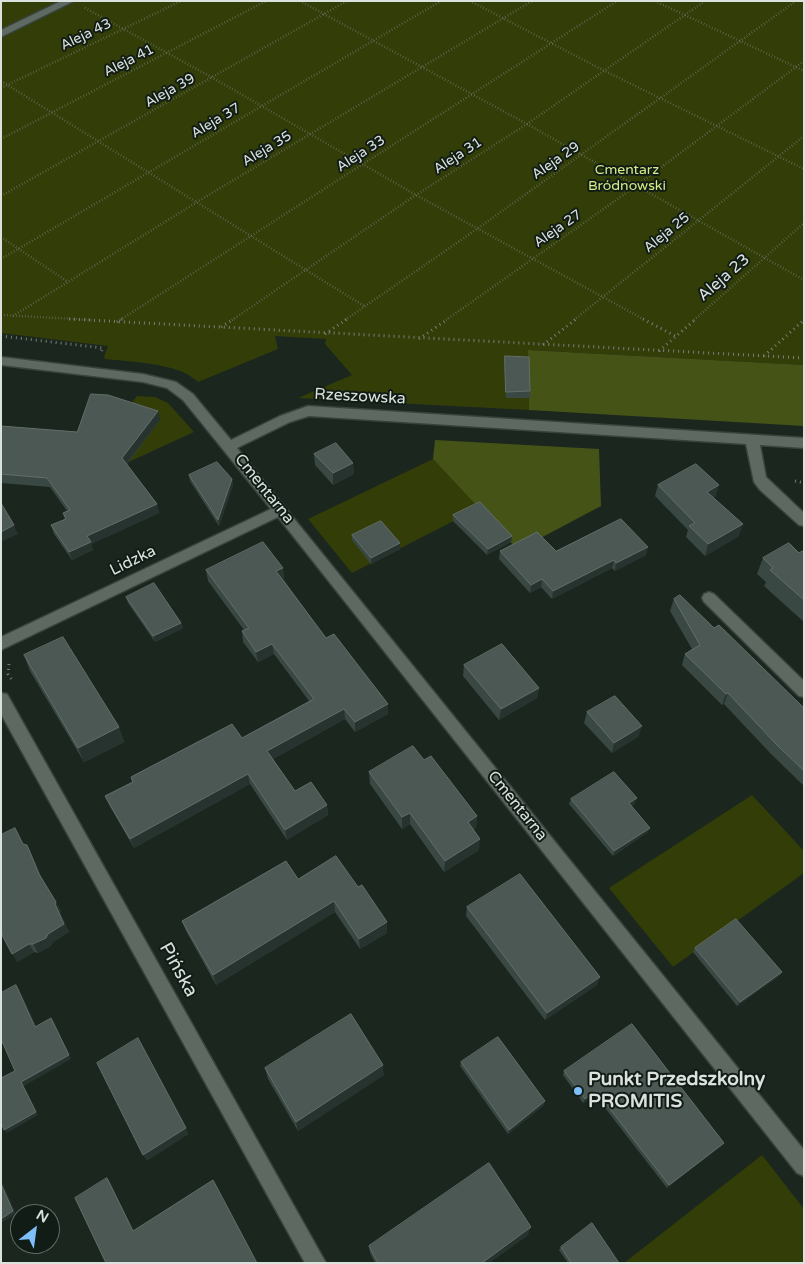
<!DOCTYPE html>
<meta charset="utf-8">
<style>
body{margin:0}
#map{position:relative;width:805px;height:1264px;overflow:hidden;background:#1b261f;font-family:"Varela Round",sans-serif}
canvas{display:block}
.frame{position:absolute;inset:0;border:2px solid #dbe2de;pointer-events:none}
.north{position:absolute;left:10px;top:1204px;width:50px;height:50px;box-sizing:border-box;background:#121c16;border:1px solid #626b66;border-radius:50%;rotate:30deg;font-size:14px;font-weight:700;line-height:20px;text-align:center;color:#dbe2de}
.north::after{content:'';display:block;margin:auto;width:18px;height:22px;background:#7ebef9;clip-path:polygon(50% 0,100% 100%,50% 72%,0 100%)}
</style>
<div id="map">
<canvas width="805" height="1264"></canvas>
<div class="frame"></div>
<div class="north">N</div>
</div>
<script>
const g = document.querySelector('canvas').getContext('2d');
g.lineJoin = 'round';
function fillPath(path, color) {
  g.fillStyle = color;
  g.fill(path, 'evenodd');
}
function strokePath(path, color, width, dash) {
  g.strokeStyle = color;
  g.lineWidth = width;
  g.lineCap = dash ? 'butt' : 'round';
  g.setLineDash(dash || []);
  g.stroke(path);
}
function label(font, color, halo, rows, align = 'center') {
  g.font = font + ' "Varela Round",sans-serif';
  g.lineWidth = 4;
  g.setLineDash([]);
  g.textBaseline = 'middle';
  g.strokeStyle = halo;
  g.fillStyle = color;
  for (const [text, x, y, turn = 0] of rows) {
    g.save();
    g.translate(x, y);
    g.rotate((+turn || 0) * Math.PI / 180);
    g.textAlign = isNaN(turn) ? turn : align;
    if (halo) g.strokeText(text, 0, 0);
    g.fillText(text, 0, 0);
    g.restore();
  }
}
const green = new Path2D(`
 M1,1H804V365L528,350L529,410L298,398L352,375L325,344L326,339L275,336L278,349L198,382C180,363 131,362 105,359L104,357L108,346L1,333Z
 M137,396L155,397L168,403L194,432L98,476L72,481Z
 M433,459L479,508L352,573L308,519Z
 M752,795L804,851V873L673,967L609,888Z
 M762,1155L804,1209V1263H624Z`);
const forest = new Path2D(`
 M528,350L804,365V426L529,410Z
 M435,440L599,449L601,506L518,550L433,459Z`);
const pathFar1 = new Path2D(`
 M300,1L527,124L804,280
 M470,1L603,70L804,169
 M655,1L804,71
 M85,8L213,78L416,195L645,320
 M1,81L364,306
 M1,88L181,1
 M1,139L266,1
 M1,196L347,1
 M1,237L68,282
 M1,259L441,1
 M1,315L93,320
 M13,316L197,202L532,1
 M120,320L617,1
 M232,320L416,195L527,124L705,1
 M345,320L477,229L796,1
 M446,320L636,186L804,61
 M574,320L804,136
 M694,320L804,223`);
const path = new Path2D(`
 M69,319L804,358
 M643,319L675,336
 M117,322L122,319
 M221,327L234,319
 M325,334L347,319
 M1,336L103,348L100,354
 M419,339L448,319
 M543,345L576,319
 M659,351L696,319
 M764,356L804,320
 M795,481L804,483
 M9,664L8,674L12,680`);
const street = new Path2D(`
 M61,1H74L1,37V30Z
 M1,357L143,374L176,382L193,394L231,440L280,416L308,406L804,438V448L760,445L766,477L804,513V526L799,525L760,490L754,482L746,444L309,416L290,422L237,448L804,1150V1176L797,1173L278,517L1,650V637L271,509L183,400L167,388L143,382L1,365Z
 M709,592L714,594L804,681V697L799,696L704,602L702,598L704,594Z
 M1,693L7,694L326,1263H305L1,714Z`);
const wall = new Path2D(`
 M505,356L530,391V398H506L504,362Z
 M160,420L127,464L157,504L159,513L91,544L93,550L72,560L54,534L51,525L65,519L63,513L67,511L50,487L1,483V426L77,432Z
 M314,454L353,463L354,474L333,485L315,465Z
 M189,475L232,479L233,485L219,526L190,481Z
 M658,485L716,496L713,498L739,536L705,556L686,537L688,530L655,496Z
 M453,515L512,536L511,542L487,555L453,521Z
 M352,535L400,543V549L371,564L352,540Z
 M500,551H556L646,555L615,571L612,568L552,599L541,587L530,593L499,559Z
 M804,552V622L764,586L766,582L757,574L763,558Z
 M283,568L284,579H283L326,638L388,714L355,732L345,719L273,759L295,791L327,805L328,815L287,840L250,784L134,848L109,805L105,796L132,782L131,777L242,738L309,701L274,654L258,662L243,642L242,631L244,630L208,581L206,570Z
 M126,597L181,623L183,628L155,642L128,603Z
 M674,599L714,628L804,708V786L771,754L724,704L722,705L682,665L685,654L692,649L670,611Z
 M24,655L119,727L124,742L84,762L30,671Z
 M464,665L539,688L537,698L499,720L463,676Z
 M587,712L639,736L612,753L584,723Z
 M424,760L477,816L476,828L473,829L479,850L444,872L410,824L402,829L370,784L369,772Z
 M571,799L635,803L631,806L648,832L613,856L569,804Z
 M23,845H27L32,855L42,879L61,911L60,913L69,932L53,942L51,946L38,953L34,952L17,962Z
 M298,879L387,933L360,949L335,912L216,985L186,931L182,921Z
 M467,907L597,985L545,1020L466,916Z
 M695,948L782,972L779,976L737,1006L693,952Z
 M461,1062L544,1105L508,1134L460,1066Z
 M265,1068L384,1075L298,1131L268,1079Z
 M564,1071L724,1143L721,1146L667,1188L595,1095L583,1103L563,1075Z
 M528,1235L489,1263H375L370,1253L369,1246Z
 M561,1247L619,1263H568L559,1250Z`);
const shadedWall = new Path2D(`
 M158,411L160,420L124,467L122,458Z
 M353,463L354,474L333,485V473Z
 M232,479L233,485L219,526L218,520Z
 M719,485L716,496L703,503L707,492Z
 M157,504L159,513L91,544L93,550L72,560L69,552L87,536Z
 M743,524L739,536L705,556L708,544Z
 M14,525L18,534L1,542V532Z
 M512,536L511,542L487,555L488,549Z
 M400,543V549L371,564V558Z
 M648,547L646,555L615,571L616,563Z
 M614,560L612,568L552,599L553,591Z
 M283,568L284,579L278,582L276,571Z
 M542,579L541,587L530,593L531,585Z
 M181,623L183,628L155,642L153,636Z
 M272,644L274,654L258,662L256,652Z
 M539,688L537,698L499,720L501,709Z
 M728,693L724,704L722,705L726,694Z
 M388,704V714L355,732V722Z
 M344,709L345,719L269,761L267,751Z
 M642,726L639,736L612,753L614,743Z
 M119,727L124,742L84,762L78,748Z
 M248,774L250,784L134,848L130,839Z
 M637,798L635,803L627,808L629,803Z
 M327,805L328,815L287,840L285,830Z
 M410,813V824L402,829V817Z
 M477,816L476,828L466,833L468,822Z
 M650,828L648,832L613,856L614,851Z
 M480,839L479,850L444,872L445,861Z
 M27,845L32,855L44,883L39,874Z
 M334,901L335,912L216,985L213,975Z
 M56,902L61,911L60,913L69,932L53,942L51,946L38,953L33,944Z
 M387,922V933L360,949L359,939Z
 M29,944L34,952L17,962L12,954Z
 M782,972L779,976L737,1006L740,1002Z
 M600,977L597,985L545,1020L547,1013Z
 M16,985L19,989L38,1030L35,1027Z
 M51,1018L54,1022L71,1059L24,1086L38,1115L7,1133L4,1130L21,1082Z
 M383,1065L384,1075L298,1131L296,1122Z
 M596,1091L595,1095L583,1103L585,1099Z
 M545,1101L544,1105L508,1134L509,1130Z
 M186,1128L189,1134L147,1161L143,1155Z
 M724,1143L721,1146L667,1188L669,1185Z
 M107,1178L110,1182L136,1235L133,1231Z
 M1,1179L16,1214L1,1223Z
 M531,1227L528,1235L489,1263H482Z`);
const building = new Path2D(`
 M505,356L529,357L530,391L506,392Z
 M91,394L108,395L158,411L122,458L157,504L87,536L91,542L69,552L51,525L66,519L63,513L70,510L47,478L1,474V426L77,432Z
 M336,443L353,463L333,473L314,454Z
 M217,462L232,479L218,520L189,475Z
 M696,464L719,485L707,492L743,524L708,544L689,526L695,523L658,485Z
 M480,502L512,536L488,549L453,515Z
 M1,503L14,525L1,532Z
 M621,519L648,547L616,563L614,560L553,591L542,579L531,585L500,551L537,532L556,551Z
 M381,521L400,543L371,558L352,535Z
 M263,542L283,568L276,571L326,638L334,634L388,704L355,722L344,709L267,751L295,791L311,782L327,805L285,830L248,774L130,839L105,796L133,782L131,777L232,724L242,738L314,699L272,644L256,652L242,631L249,628L206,570Z
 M789,543L799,553L802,551L804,552V600L770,570L773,568L763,558Z
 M154,583L181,623L153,636L126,597Z
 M680,595L714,628L719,625L804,708V771L776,744L728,693L726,694L685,654L700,645L674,599Z
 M63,637L119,727L78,748L24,655Z
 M502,644L539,688L501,709L464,665Z
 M615,696L642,726L614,743L587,712Z
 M413,746L424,760L431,756L477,816L468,822L480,839L445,861L410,813L402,817L369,772Z
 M614,772L637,798L629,803L650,828L614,851L571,799Z
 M15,828L23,844L27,845L39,874L56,902L55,904L64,924L48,934L46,938L33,944H29L12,954L1,933V835Z
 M336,856L358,887L362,885L387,922L359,939L334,901L213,975L182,921L286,861L298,879Z
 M520,874L600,977L547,1013L467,907Z
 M736,919L782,972L740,1002L695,948Z
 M16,985L35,1027L51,1018L69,1055L21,1082L36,1112L4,1130L1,1122V1078L15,1071L1,1039V993Z
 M351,1014L383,1065L296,1122L265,1068Z
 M632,1024L724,1143L669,1185L596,1091L585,1099L564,1071Z
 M498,1037L545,1101L509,1130L461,1062Z
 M138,1038L186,1128L143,1155L97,1063Z
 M489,1163L531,1227L482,1263H378L369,1246Z
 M107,1178L133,1231L213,1180L257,1263H106L75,1198Z
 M1,1184L13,1211L1,1219Z
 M592,1223L619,1263H571L561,1247Z`);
const markers = [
 [578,1091,5,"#7ebef9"]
];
const farStreetnames = [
 ["Aleja 43",86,35,-26],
 ["Aleja 41",129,61,-27],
 ["Aleja 39",170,91,-29],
 ["Aleja 37",216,121,-31],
 ["Aleja 35",267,149,-31],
 ["Aleja 33",361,154,-33],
 ["Aleja 31",458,156,-33],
 ["Aleja 29",556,161,-35],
 ["Aleja 27",558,229,-35],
 ["Aleja 25",667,233,-39]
];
const farParknames = [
 ["Cmentarz",627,170],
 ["Bródnowski",627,186]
];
const streetNames = [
 ["Aleja 23",724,278,-41],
 ["Rzeszowska",360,397,3],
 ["Cmentarna",264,489,51],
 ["Lidzka",133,561,-26],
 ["Cmentarna",517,806,51]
];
const nearStreetnames = [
 ["Pińska",178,970,61]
];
const nearPoinames = [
 ["Punkt Przedszkolny",588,1080],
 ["PROMITIS",588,1102]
];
fillPath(green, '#333d08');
fillPath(forest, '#465317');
strokePath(street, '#39423c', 3);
strokePath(pathFar1, '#767f79', 2.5, [0.5, 2.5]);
strokePath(path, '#767f79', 3, [1, 4]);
fillPath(street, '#5d6961');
fillPath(wall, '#3a4844');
fillPath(shadedWall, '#26332e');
fillPath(building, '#4b5854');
strokePath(building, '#626e6a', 1);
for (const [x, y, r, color] of markers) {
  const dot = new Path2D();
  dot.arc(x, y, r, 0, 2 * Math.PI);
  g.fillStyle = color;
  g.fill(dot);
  strokePath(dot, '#121c16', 2);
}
label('14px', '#dbe2de', '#121c16', farStreetnames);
label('14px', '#d5ee85', '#121c16', farParknames);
label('16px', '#dbe2de', '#121c16', streetNames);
label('19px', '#dbe2de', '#121c16', nearStreetnames);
label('bold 19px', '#dbe2de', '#121c16', nearPoinames, 'left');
</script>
